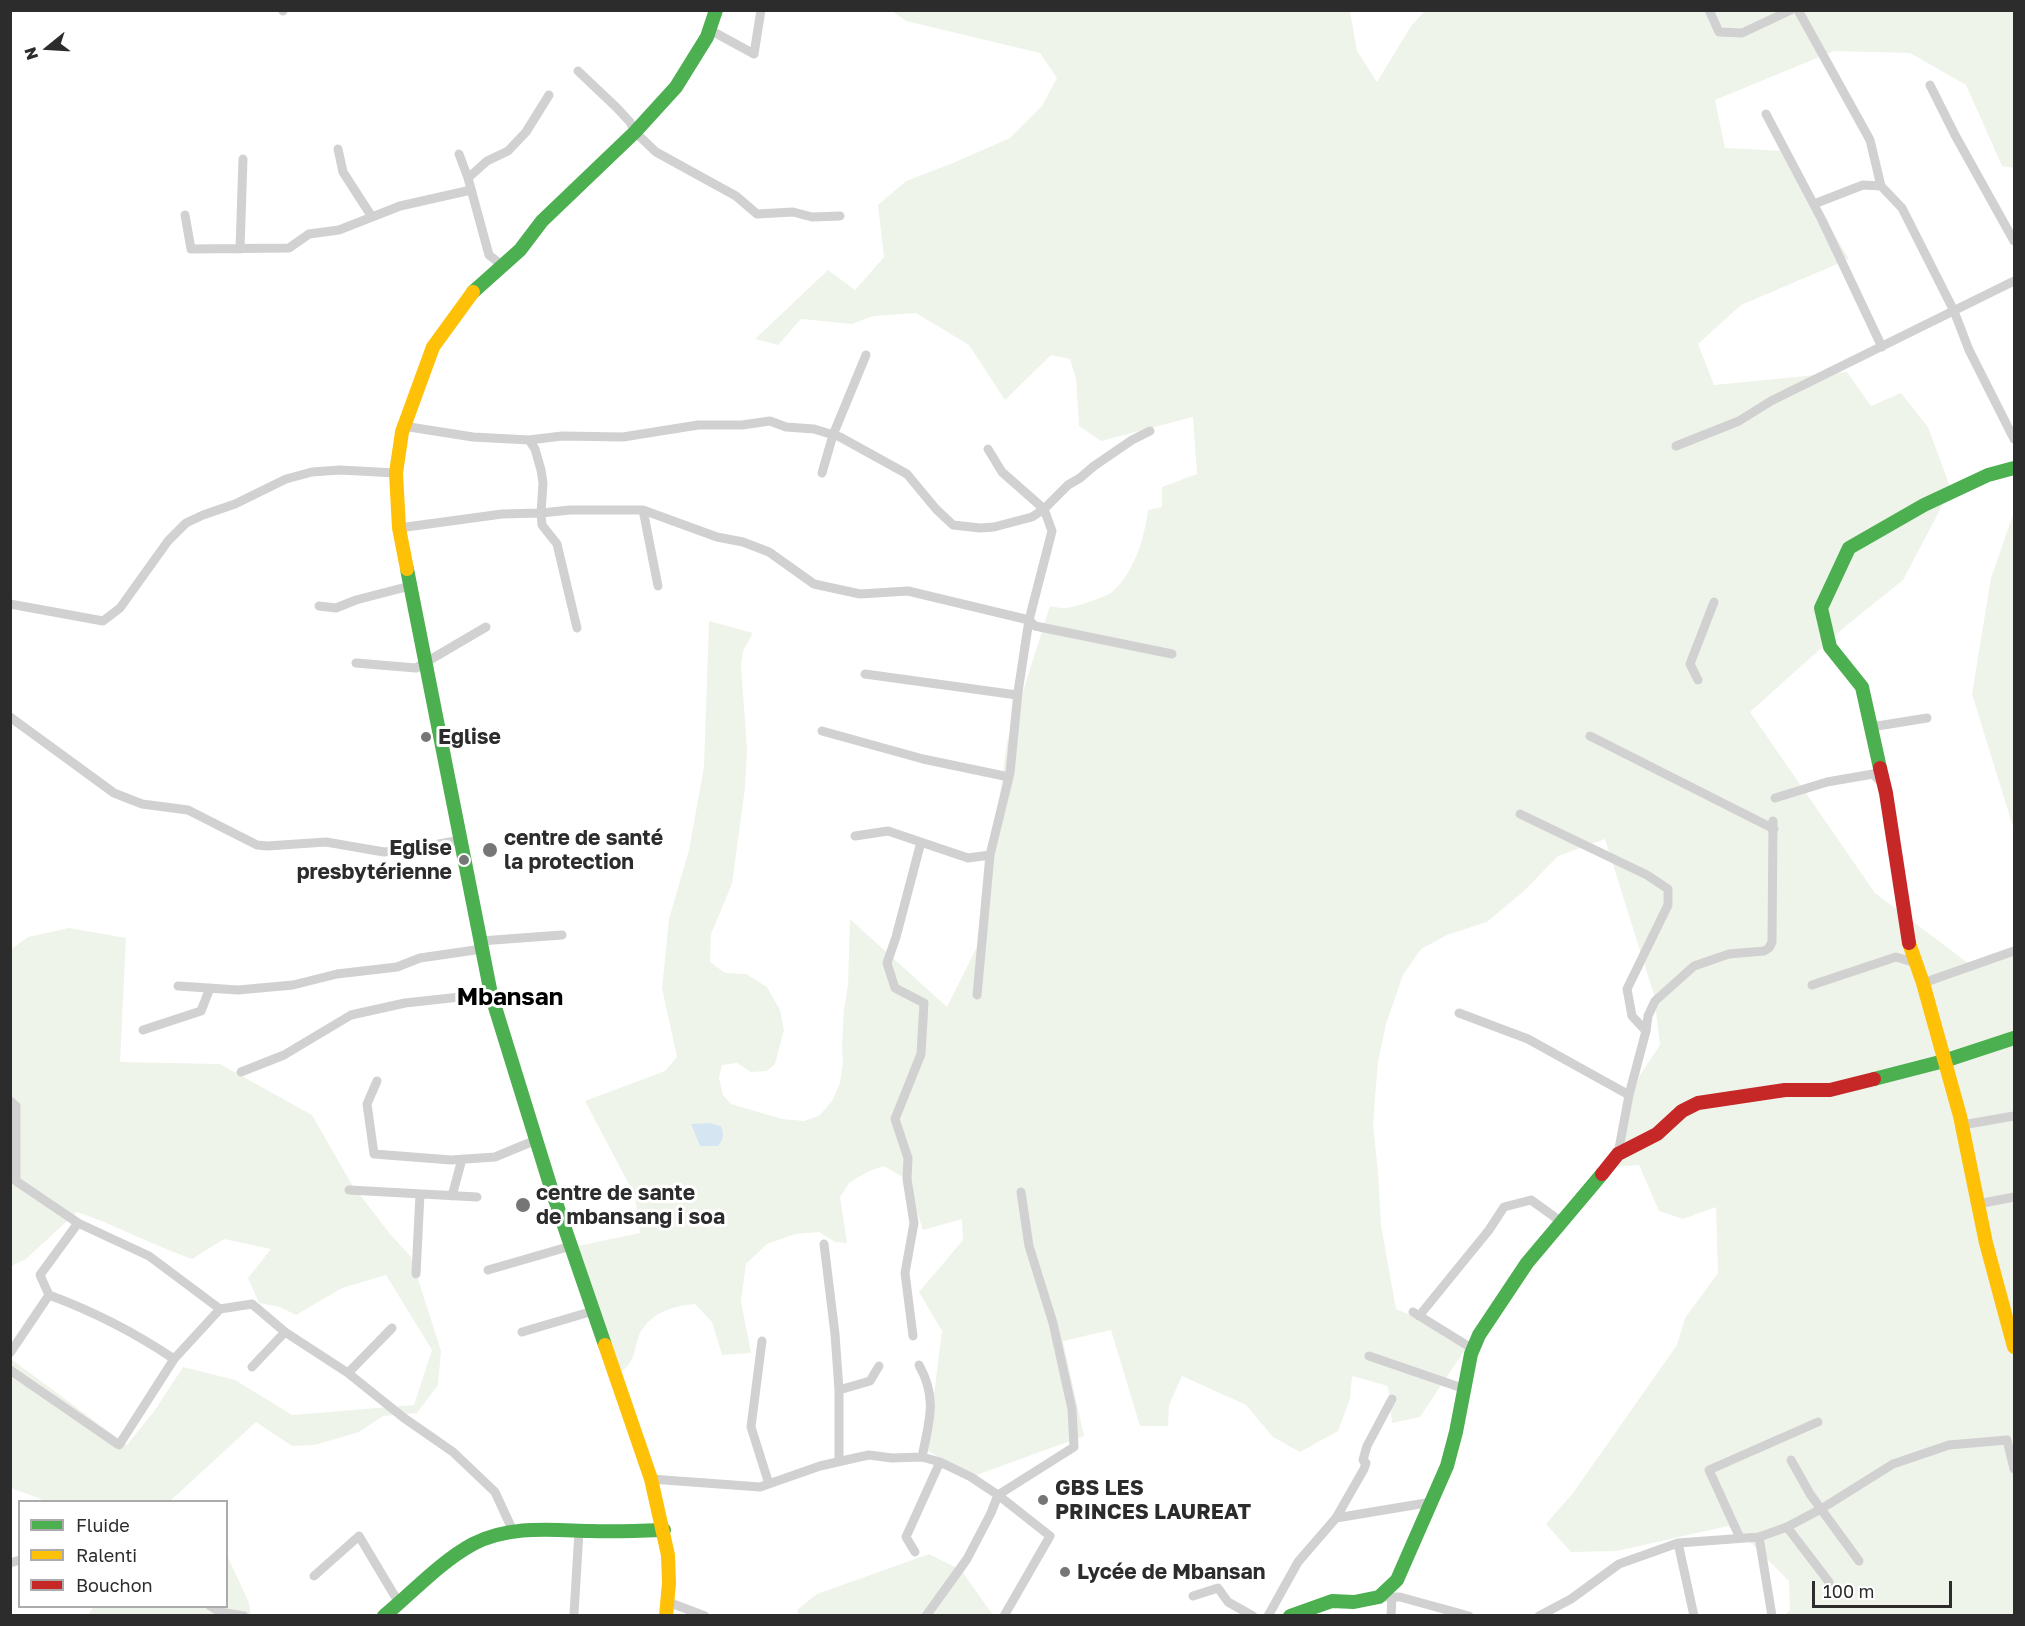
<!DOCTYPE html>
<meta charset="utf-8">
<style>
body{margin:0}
#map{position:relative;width:2025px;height:1626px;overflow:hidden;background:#fff;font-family:"Golos Text",sans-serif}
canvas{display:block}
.frame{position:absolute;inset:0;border:12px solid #2c2c2c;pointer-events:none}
.legend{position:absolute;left:18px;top:1500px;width:210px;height:108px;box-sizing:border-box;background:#fff;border:2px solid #ababab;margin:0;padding:8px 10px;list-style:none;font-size:18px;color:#2c2c2c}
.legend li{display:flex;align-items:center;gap:12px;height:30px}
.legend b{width:30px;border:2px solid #ababab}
.north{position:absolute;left:18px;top:18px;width:60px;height:60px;-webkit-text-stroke:4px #fff;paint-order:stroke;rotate:252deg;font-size:16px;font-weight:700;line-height:24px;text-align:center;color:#2c2c2c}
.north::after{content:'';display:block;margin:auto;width:21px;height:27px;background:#2c2c2c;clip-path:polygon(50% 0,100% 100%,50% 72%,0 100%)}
.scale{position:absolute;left:1812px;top:1581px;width:140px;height:27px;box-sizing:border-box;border:3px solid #2c2c2c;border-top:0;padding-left:8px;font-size:18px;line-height:21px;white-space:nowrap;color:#2c2c2c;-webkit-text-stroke:4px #fff;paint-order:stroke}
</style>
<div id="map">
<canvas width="2025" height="1626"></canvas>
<div class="frame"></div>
<ul class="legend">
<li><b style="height:8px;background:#4caf50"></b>Fluide</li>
<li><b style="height:8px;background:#ffc107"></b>Ralenti</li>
<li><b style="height:8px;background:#c62828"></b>Bouchon</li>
</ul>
<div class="north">N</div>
<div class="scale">100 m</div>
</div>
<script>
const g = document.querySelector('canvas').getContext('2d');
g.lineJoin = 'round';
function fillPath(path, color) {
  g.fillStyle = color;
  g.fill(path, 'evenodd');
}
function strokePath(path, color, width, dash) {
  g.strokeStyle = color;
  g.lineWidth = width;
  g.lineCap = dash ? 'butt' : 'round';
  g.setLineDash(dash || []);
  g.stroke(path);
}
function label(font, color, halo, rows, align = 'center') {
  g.font = font + ' "Golos Text",sans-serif';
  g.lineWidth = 6;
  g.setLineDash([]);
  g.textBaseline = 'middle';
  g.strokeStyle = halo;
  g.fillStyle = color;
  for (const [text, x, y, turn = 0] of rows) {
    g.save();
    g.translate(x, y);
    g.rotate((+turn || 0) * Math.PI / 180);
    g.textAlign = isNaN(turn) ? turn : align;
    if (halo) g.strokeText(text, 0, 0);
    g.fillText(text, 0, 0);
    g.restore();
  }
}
const green = new Path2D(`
 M892,11H1350L1357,51L1377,82L1411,26L1425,11H2014V168L2002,166L1966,85L1910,53L1834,51L1715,100L1725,148L1785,151L1849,259L1741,305L1698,344L1714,385L1847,372L1871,406L1901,393L1928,427L1951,489L1903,580L1847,625L1750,712L1875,893L1972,966L2014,949V1615H1785L1790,1610L1789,1581L1752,1544L1728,1526L1617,1551L1571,1552L1546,1524L1573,1493L1677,1345L1685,1318L1718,1273L1716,1207L1683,1219L1659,1211L1639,1165L1614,1167L1621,1121L1640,1075L1660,1045L1654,995L1605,839L1558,856L1524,891L1487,922L1447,935L1421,949L1403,975L1386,1024L1378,1062L1373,1124L1378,1172L1381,1225L1396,1309L1437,1326L1466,1348L1420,1417L1392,1423L1388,1386L1352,1376L1350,1399L1338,1431L1300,1452L1273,1437L1246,1405L1182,1376L1169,1405L1168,1426H1140L1111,1330L1063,1341L1084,1436L971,1477L927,1450L942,1331L919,1292L963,1240L962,1219L923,1230L906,1179L884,1166L869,1171L849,1183L840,1197L847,1243L835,1242L819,1232L795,1234L767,1244L746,1264L741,1301L751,1353L722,1355L712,1322L695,1304C673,1306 652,1312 640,1333C635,1343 636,1356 629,1364C626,1369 619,1373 615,1377L573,1247L640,1233L635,1196L585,1101L665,1071L677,1057L662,988L669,919L689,850L704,767L709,621L753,633L743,651L741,665L747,748L745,788L732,884L711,934L710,962L725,973L746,974L767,987L780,1010L784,1030L775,1064L767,1071L751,1072L737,1063L722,1065L719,1078L723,1095L731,1104L782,1119L804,1121L819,1116L832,1101L840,1083L843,1062L842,1046L844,1009L848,985L850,919L947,1007L980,941L1007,742L1050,606C1055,607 1060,608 1064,608C1073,608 1107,597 1113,591C1134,573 1145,536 1148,510L1162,507V487L1197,474L1193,417L1101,441L1079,426L1076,379L1070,359L1051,355L1005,400L969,345L916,313L873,316L852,324L801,319L778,345L755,339L828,270L855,290L884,257L878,205L906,181L953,163L1010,138L1042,106L1057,78L1040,53L906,21Z
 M2014,512V830L1972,694L1991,578Z
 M69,928L126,938L120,1062L220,1064L312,1115L351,1183L390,1234L411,1257L441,1351L438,1385L417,1413L383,1416L359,1432L315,1445L292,1446L256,1422L170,1501H46L11,1488V1359L127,1445L155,1410L183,1367L235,1380L292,1415L414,1405L432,1350L386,1275L342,1288L296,1315L280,1307L259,1303L248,1278L271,1249L224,1239L192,1259C152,1245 116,1225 77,1212L26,1259L11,1266L10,950L28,937Z
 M929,1554L961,1570L993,1615L799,1616L797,1610L817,1594Z
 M227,1555L249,1603L251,1615L88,1616L93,1607L226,1606Z`);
const water = new Path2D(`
 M710,1123L721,1126C724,1134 724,1139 718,1146H700L691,1124Z`);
const street = new Path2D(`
 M1709,10L1719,32L1742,33L1791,10
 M1798,10L1870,140L1881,186
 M283,11V10
 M710,30L754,54L761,10
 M578,71L616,107L630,122L635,132L656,152L736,196L757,214L793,212L812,217L840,216
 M1930,85L1955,135L2014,241
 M1766,114L1822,220L1882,347
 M338,149L343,172L372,217
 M459,154L468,178L489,255L503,266
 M468,178L487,161L508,151L526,132L549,95
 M1814,204L1863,185L1881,186L1902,208L1954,311L1969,350L2014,439
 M185,215L191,249L289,248L309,234L339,230L400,206L471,190
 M240,249L243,159
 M403,426L473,437L529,440L562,436L623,437L698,425H742L770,421L786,427L814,429L840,437L907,474L936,509L953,525L980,528L994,527L1032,517L1044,509L1068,485L1080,478L1094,466L1132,440L1150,431
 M529,440L535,449L541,470L543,483L541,513L542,525L557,544L577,628
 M1676,446L1739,421L1771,401L2014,281
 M822,473L833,435L866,355
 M643,510L658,586
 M399,528L502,514L541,513L570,510H643L717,537L743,542L769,552L814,584L860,594L908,591L1029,620L1035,626L1172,654
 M10,604L103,621L120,608L168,541L186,523L203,515L235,504L286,479L312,472L340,470L396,473
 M319,606L336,608L356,600L410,586
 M356,663L416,668L486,627
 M865,674L1017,695
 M1698,680L1690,664L1714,602
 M10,717L114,793L142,804L188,810L257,845L267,846L326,842L384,852L406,850L461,840
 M1871,727L1927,718
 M822,731L923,759L1009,777
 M1590,736L1774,829
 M1775,798L1827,782L1873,774L1882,783
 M1520,814L1647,875L1668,889V905L1627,989L1632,1016L1646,1031
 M855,836L888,831L968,858L990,855
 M480,941L562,935
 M1923,983L2014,951
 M1812,985L1896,957L1916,963
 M178,986L238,990L293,985L337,974L397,967L420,958L482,949
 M977,995L990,855L1010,773L1018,692L1029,620L1052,531L1044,509L1002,472L988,449
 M1459,1013L1528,1039L1629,1095
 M143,1030L201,1011L210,988
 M241,1072L284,1055L351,1015L405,1003L460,997L468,1000L491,994
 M377,1081L367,1104L374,1154L451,1160L495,1157L536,1140
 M10,1101L16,1106V1181L78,1223L149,1256L220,1309
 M1962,1125L2014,1116
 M1618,1154L1629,1095L1646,1031L1648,1016L1655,1001L1694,966L1729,954L1764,951L1769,948L1772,942L1773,821
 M349,1190L477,1197
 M452,1196L462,1159
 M1978,1204L2014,1197
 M78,1223L40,1275L49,1295C95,1312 134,1332 174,1359
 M824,1244L835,1334L839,1390V1461
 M488,1270L571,1246
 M416,1274L420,1194
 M1413,1312L1473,1349
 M1419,1316L1489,1230L1504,1207L1531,1200L1563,1223
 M522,1332L593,1311
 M913,1336L905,1273L914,1223L907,1179L908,1158L895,1119L921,1054L924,1003L895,988L887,963L896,937L921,842
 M762,1341L751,1427L769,1484
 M10,1353L49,1295
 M1369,1356L1465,1389
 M919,1365C938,1399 929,1421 922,1457
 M252,1367L285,1332
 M10,1370L119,1445L174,1359L220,1309L252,1304L285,1332L348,1373L404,1418L453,1452L495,1492L513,1531
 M348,1373L392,1328
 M839,1390L870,1381L879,1366
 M1791,1460L1810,1494L1859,1561
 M651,1479L760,1487L820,1466L855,1458L869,1455L892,1458L922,1457L940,1462L971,1477L998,1495L1050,1536L1004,1616
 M1336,1518L1432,1502
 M1787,1527L1829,1582
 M1759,1537L1772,1616
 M1740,1538L1709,1470L1818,1422
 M1678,1543L1694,1616
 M915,1552L906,1537L940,1462
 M10,1563L20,1560
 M314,1576L359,1536L399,1603
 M1193,1596L1218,1588L1228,1602L1253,1616
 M1379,1597H1400L1469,1616
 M668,1602L705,1616
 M210,1606L220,1612L244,1616
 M574,1614L579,1531
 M926,1616L967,1559L991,1513L998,1495L1074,1447L1072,1409L1053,1323L1029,1246L1021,1192
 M1268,1616L1298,1562L1336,1518L1364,1469L1366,1463L1363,1460L1367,1446L1392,1399
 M1391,1616L1392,1597
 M1539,1616L1571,1599L1619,1564L1678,1543L1759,1537L1787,1527L1821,1509L1893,1464L1949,1445L2007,1440L2014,1469`);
const fast = new Path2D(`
 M473,292L520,250L542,221L635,132L676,87L707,37L716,10
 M407,569L491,994L551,1188L605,1345
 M1880,768L1862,687L1830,647L1821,608L1849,548L1924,505L1988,475L2014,468
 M1874,1079L1944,1061L2014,1038
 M384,1616C413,1592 440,1562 473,1544C510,1525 551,1530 590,1531C615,1532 639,1531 664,1530
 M1290,1616L1332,1601L1354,1602L1379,1597L1397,1580L1447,1466L1456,1432L1471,1354L1479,1335L1527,1263L1602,1174`);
const slow = new Path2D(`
 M407,569L399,528L396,473L402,432L433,347L473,292
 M1909,943L1923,983L1960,1116L1986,1243L2014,1347
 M605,1345L651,1479L668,1555L669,1583L666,1616`);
const jam = new Path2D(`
 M1880,768L1886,793L1909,943
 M1602,1174L1618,1154L1657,1134L1682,1111L1698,1103L1785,1090H1830L1874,1079`);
const markers = [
 [426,737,6,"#767676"],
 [490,850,8,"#767676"],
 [464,860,6,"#767676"],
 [523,1205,8,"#767676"],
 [1043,1500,6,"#767676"],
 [1065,1572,6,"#767676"]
];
const poiNames = [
 ["Eglise",438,737],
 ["centre de santé",504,838],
 ["la protection",504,862],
 ["Eglise",452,848,"right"],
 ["presbytérienne",452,872,"right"],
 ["centre de sante",536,1193],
 ["de mbansang i soa",536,1217],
 ["GBS LES",1055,1488],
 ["PRINCES LAUREAT",1055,1512],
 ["Lycée de Mbansan",1077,1572]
];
const quarterNames = [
 ["Mbansan",510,997]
];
fillPath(green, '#eff4ea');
fillPath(water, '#d5e6f2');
strokePath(street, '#d1d1d1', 9);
strokePath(fast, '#4caf50', 14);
strokePath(slow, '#ffc107', 14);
strokePath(jam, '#c62828', 14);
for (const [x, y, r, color] of markers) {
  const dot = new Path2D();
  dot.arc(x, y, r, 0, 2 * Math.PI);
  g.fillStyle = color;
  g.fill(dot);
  strokePath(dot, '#fff', 2);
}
label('bold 21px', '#2c2c2c', '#fff', poiNames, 'left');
label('bold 24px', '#000', '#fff', quarterNames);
</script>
